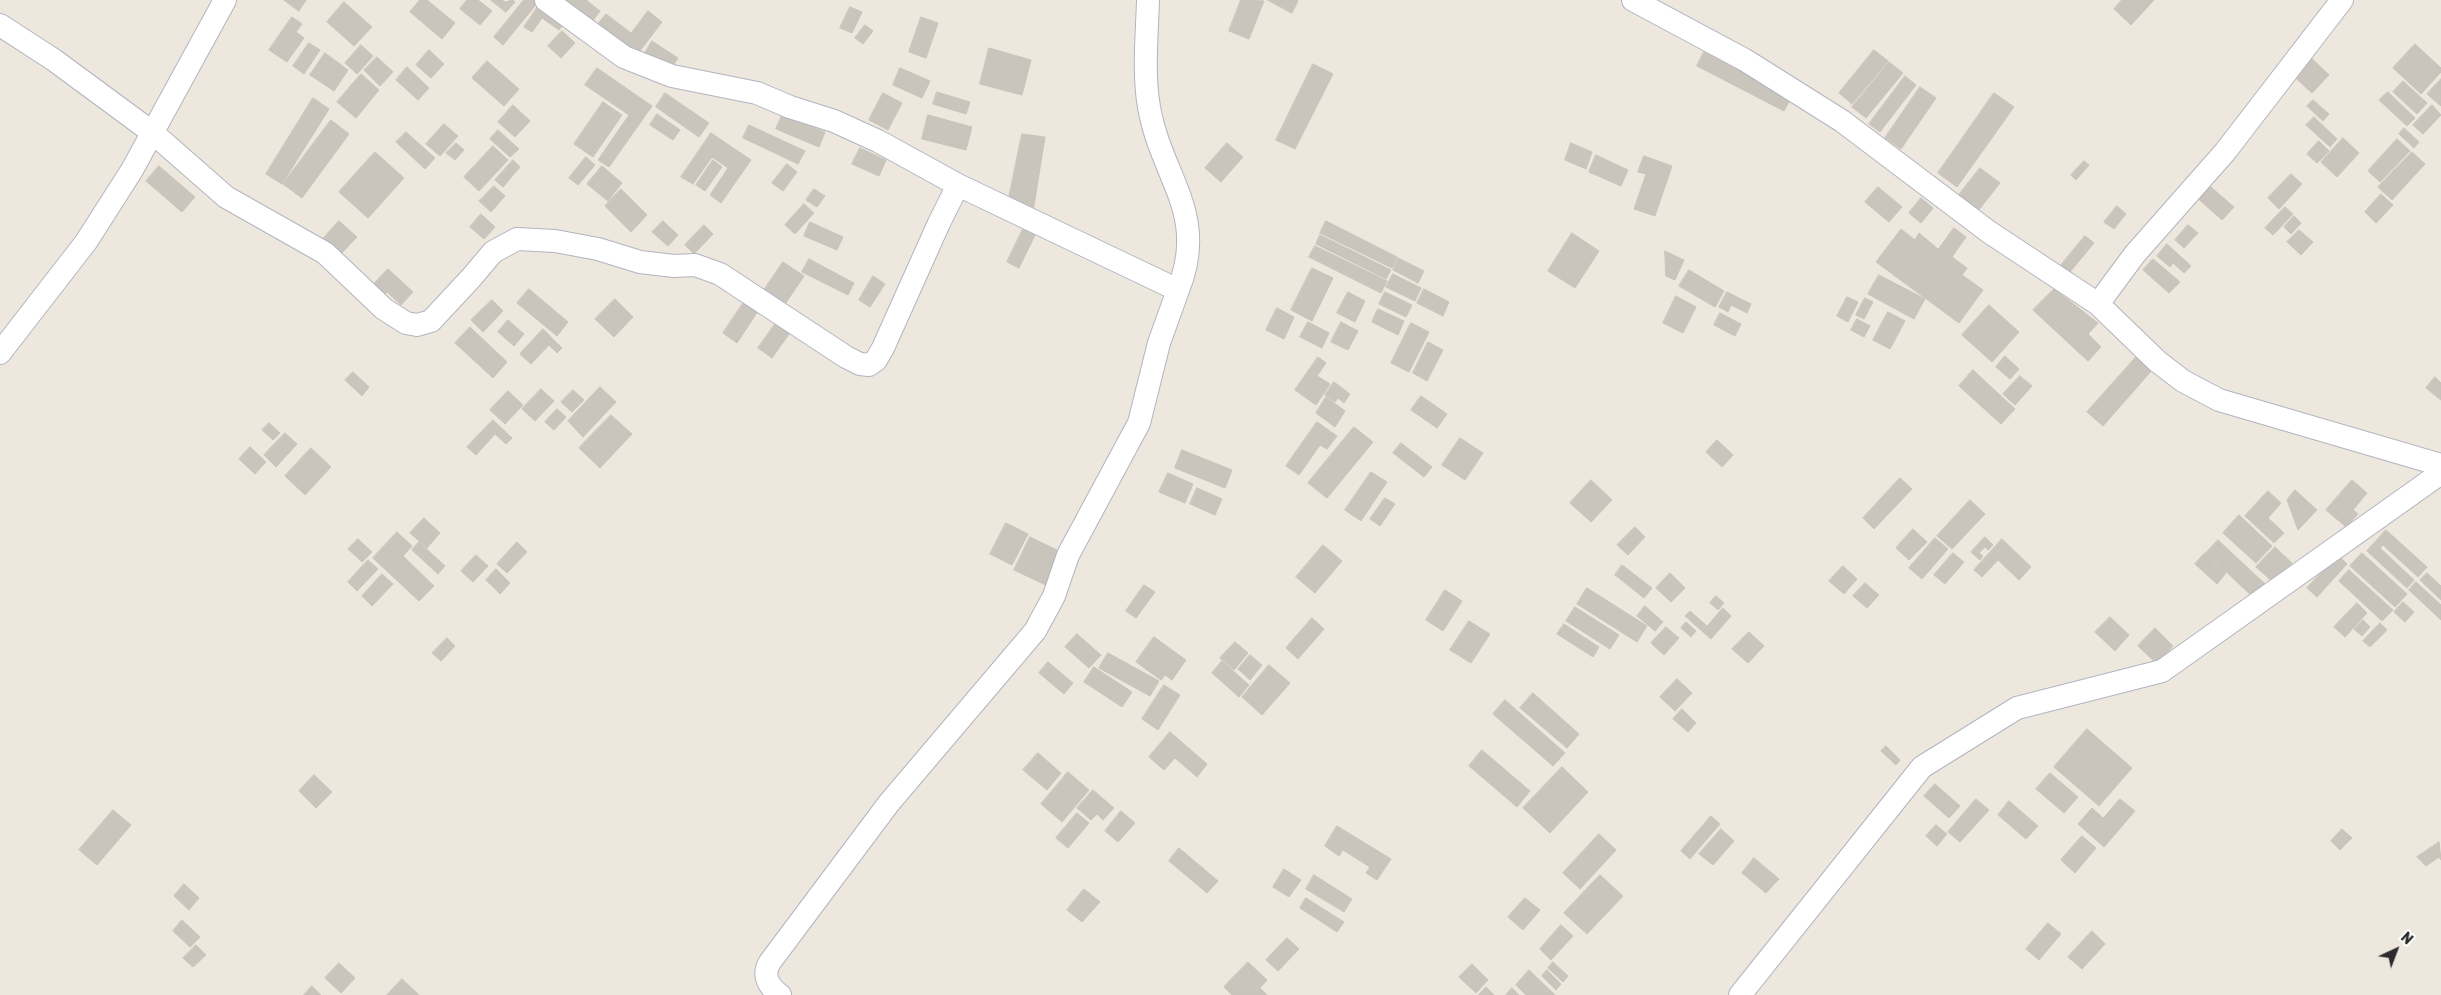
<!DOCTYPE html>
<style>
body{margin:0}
#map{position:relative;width:2441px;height:995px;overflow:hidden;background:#ede7de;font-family:Rubik,sans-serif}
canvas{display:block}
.north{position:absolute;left:2371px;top:925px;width:50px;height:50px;-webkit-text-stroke:4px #fff;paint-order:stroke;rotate:43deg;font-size:14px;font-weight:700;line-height:20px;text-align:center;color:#2c2c2c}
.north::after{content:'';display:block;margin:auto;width:18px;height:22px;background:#2c2c2c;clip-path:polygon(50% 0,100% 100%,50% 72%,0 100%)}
</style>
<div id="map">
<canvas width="2441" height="995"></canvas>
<div class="north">N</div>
</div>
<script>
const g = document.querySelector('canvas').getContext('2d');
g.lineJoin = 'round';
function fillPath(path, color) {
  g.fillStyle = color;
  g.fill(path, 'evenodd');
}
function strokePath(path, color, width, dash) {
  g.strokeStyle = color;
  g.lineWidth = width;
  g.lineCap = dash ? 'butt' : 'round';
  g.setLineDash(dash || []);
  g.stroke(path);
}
const building = new Path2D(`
 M284,0H306L299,11Z
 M420,0H427L455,23L442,39L410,12Z
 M467,0H478L492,11L480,25L460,9Z
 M491,0H502L505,2L513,0L515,2L506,12Z
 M524,0L539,1L503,45L494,37Z
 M555,0H586L600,11L589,26Z
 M1241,0L1264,1L1249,39L1229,31Z
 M1268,0H1296L1298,1L1292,13Z
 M2122,0H2154L2131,25L2114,9Z
 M344,2L372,27L354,46L327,22Z
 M541,2L566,20L559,30L542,18L532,32L524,27Z
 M850,7L862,12L852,33L840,28Z
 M648,11L662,22L636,56L596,26L606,14L631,33Z
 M292,17L302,24L296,32L304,38L287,62L269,50Z
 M921,17L938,23L926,58L909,52Z
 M865,25L873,31L863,44L855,38Z
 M562,31L575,43L561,58L548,46Z
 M652,41L678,58L671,69L645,53Z
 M309,43L320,50L304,74L293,66Z
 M2415,44L2441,68V72L2421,94L2393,68Z
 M361,45L373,56L357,74L345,63Z
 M989,48L1031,60L1022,95L980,84Z
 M429,50L444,64L431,78L416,65Z
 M1874,50L1888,61L1852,104L1839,93Z
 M1704,52L1791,98L1784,111L1697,66Z
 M325,53L348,70L334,91L310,75Z
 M2306,53L2329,75L2312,93L2289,72Z
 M377,57L393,72L380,86L364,70Z
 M487,61L519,89L504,106L472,78Z
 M1889,62L1903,73L1866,118L1852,107Z
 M1313,64L1333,74L1295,149L1276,140Z
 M407,67L429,88L418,100L396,80Z
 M597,68L652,106L609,167L598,160L629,115L585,85Z
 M900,68L930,81L922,98L893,85Z
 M361,74L379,90L356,118L337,102Z
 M1905,76L1916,85L1880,132L1869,124Z
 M2441,79V106L2427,94Z
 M2403,81L2427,103L2417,114L2393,92Z
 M1920,87L1936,98L1901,149L1885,138Z
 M937,92L970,102L966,114L933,104Z
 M2388,92L2415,118L2407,126L2379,100Z
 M665,93L709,123L699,137L656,107Z
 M883,93L902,103L888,130L869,120Z
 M1994,93L2014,107L1957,187L1938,173Z
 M313,98L329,109L282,184L266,174Z
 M2313,100L2329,114L2323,121L2307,106Z
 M603,102L622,115L593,157L574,144Z
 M513,105L530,121L515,137L498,122Z
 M2432,105L2441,115L2423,134L2413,125Z
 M657,114L680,130L673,140L650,125Z
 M782,115L825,132L819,147L776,129Z
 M928,115L972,127L966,150L922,139Z
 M2314,117L2337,139L2330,147L2306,125Z
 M331,120L349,134L302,198L283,184Z
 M444,124L458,136L440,156L426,144Z
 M749,125L805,151L798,164L743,138Z
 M2404,128L2419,142L2414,148L2399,134Z
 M498,130L519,149L510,157L490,139Z
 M406,132L435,158L425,169L396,142Z
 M711,133L751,160L721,203L710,195L728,168L712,157L693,184L681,177Z
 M1022,134L1045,137L1033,212L1009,198Z
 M2343,138L2359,153L2337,177L2321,162Z
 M2397,139L2410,151L2380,182L2368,171Z
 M2319,141L2329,151L2317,163L2307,154Z
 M456,143L464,150L455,160L446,153Z
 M1227,143L1243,157L1221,182L1205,168Z
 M1571,143L1592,152L1586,169L1565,160Z
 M493,146L508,160L479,191L464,177Z
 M860,148L886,160L879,176L852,164Z
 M375,152L404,178L368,218L339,192Z
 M2412,152L2425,164L2392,200L2378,187Z
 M1596,155L1628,170L1621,186L1589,172Z
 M1644,156L1672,166L1655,216L1634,209L1646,174L1638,172Z
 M586,157L595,165L578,185L569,178Z
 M513,160L520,167L503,187L495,180Z
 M713,160L722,167L705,191L696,185Z
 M2084,161L2089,165L2076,180L2071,175Z
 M787,164L797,172L783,191L772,183Z
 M159,166L195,197L182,212L146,181Z
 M602,166L622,183L608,201L587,184Z
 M1980,168L2000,183L1978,211L1958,196Z
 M2291,174L2302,184L2279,209L2268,198Z
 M2205,182L2234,207L2222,220L2194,195Z
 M494,186L505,196L491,212L479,201Z
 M1878,187L1902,207L1889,222L1865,202Z
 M621,189L647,215L631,232L605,206Z
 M814,189L825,196L817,207L806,200Z
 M2381,194L2393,205L2376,223L2365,212Z
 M1921,198L1933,208L1921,223L1909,213Z
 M804,204L814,213L795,234L785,225Z
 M2117,206L2126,214L2114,229L2104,222Z
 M2285,207L2293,214L2273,235L2265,228Z
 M481,214L495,227L484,239L470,227Z
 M2294,216L2301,223L2291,234L2284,227Z
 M339,221L357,237L339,256L322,240Z
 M663,221L678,235L668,246L652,232Z
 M1326,221L1397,257L1392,268L1320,233Z
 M810,222L843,237L837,250L804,236Z
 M1026,223L1038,229L1019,268L1007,262Z
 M704,225L713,234L694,254L685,245Z
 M2188,225L2198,233L2184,248L2175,240Z
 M1954,228L1966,237L1952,257L1967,268L1962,275L1983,290L1959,323L1876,262L1901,229L1915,240L1919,233L1938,249Z
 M2299,230L2313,242L2301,255L2287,242Z
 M1572,233L1599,251L1575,288L1548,271Z
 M1320,235L1391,270L1386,279L1316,244Z
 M2085,236L2094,243L2070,272L2061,265Z
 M2167,244L2191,266L2184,273L2173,263L2170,267L2157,256Z
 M1315,246L1387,281L1381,293L1309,257Z
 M1665,251L1684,260L1675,280L1666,276Z
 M1398,258L1424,271L1418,283L1393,270Z
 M809,259L854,283L848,295L802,272Z
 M2153,259L2180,282L2169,293L2143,270Z
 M783,262L804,276L781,310L760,296Z
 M1312,268L1333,278L1312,321L1291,310Z
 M388,269L413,292L401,305L387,292L380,299L369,289Z
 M1689,270L1724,291L1715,307L1679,286Z
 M1393,274L1421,288L1415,301L1386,287Z
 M1879,275L1925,299L1914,319L1868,294Z
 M873,276L885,284L870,307L859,300Z
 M529,289L568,322L557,336L517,303Z
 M1424,289L1449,302L1443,316L1417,303Z
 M2054,289L2098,323L2088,334L2101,347L2088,361L2033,310Z
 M1348,292L1365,301L1355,322L1337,313Z
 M1385,292L1412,305L1406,317L1379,304Z
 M1727,292L1751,304L1747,313L1731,305L1728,312L1719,307Z
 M1676,296L1696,307L1683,333L1663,323Z
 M1847,297L1858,302L1848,322L1837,316Z
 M1865,298L1873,302L1864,319L1856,315Z
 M615,299L633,317L614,337L595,319Z
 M492,300L503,311L483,332L471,320Z
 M744,302L758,311L737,343L723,333Z
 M1989,305L2019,332L1992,362L1962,335Z
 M1277,308L1294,317L1284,339L1266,330Z
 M1378,309L1404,321L1398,335L1372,322Z
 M1888,312L1905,321L1890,349L1873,340Z
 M1720,313L1741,324L1735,336L1714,325Z
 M1857,319L1870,326L1864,337L1851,330Z
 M508,320L524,334L514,346L498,332Z
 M778,320L792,330L772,358L758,348Z
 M1308,322L1329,333L1322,348L1300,337Z
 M1341,322L1358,331L1348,350L1331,342Z
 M1411,323L1429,332L1409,372L1391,363Z
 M470,327L507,362L493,378L455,343Z
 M543,329L562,348L557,353L549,345L531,364L520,354Z
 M1428,342L1443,350L1427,381L1413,373Z
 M2005,356L2019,369L2010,379L1996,367Z
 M2137,356L2153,369L2103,426L2087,412Z
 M1318,357L1326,363L1317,376L1330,384L1316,405L1295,390Z
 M1973,370L2015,409L2001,424L1959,386Z
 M353,372L369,387L362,396L345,380Z
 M2020,376L2032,386L2015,405L2003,394Z
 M2435,377L2441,383V400L2426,388Z
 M1334,382L1350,394L1344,403L1338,398L1335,402L1325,395Z
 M600,387L616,402L583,437L568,421Z
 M541,389L554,401L535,421L522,409Z
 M573,390L584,400L572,412L561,402Z
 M508,391L523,405L505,424L490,410Z
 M1421,396L1447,414L1437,428L1411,410Z
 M1326,397L1345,411L1335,427L1316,413Z
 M557,409L566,417L554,430L545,422Z
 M611,415L632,434L600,468L579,448Z
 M493,420L512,438L506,444L495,434L476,455L467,447Z
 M1317,422L1337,436L1327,449L1320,445L1299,475L1286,466Z
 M269,423L280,433L273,440L262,430Z
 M1354,427L1373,442L1327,498L1308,483Z
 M285,433L297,444L276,467L264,455Z
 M1460,438L1483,453L1465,480L1442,465Z
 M1717,440L1733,455L1722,467L1706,452Z
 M1401,443L1432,467L1424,477L1393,453Z
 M250,447L266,462L255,474L239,459Z
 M311,448L331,467L305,495L285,476Z
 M1182,450L1232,470L1225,488L1175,468Z
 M1371,472L1387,482L1361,521L1345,510Z
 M1168,473L1193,484L1185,503L1159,492Z
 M1900,478L1912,489L1874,529L1863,518Z
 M1591,480L1612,500L1591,522L1570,503Z
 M2352,480L2367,493L2353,510L2358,514L2346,527L2326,510Z
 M1197,488L1222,499L1215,515L1190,504Z
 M2295,490L2317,510L2298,530L2287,500Z
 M2268,491L2281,503L2268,518L2284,533L2274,543L2245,516Z
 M1385,498L1395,504L1380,526L1370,519Z
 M1970,500L1985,514L1952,549L1937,536Z
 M2239,515L2272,546L2256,563L2223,533Z
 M424,518L440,533L427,548L410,533Z
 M1006,523L1028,534L1012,565L990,554Z
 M1635,527L1645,537L1628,555L1617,545Z
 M1913,529L1927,542L1909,560L1896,548Z
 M2386,530L2427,567L2418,577L2383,545L2380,548L2414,580L2407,588L2367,551Z
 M397,532L412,546L403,556L434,586L419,601L373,558Z
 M1030,537L1063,553L1048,586L1014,570Z
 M1985,537L1993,545L1988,550L1985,547L1979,553L1983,556L1980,560L1971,552Z
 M1935,538L1948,549L1922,579L1909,568Z
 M358,539L372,552L362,562L348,549Z
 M2002,539L2031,567L2019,580L1998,560L1982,577L1974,570Z
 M2218,540L2265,584L2253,597L2206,553Z
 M419,542L445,566L438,574L412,550Z
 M517,542L527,552L507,573L497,564Z
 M1323,545L1342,561L1315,593L1296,577Z
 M2275,547L2292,563L2274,583L2256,567Z
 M1953,553L1964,562L1945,584L1934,575Z
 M2205,553L2226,573L2217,584L2195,564Z
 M2362,553L2407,594L2395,607L2350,566Z
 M476,555L488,566L473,582L461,571Z
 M2338,555L2347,564L2317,597L2307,588Z
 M368,560L378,569L357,591L348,582Z
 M1622,565L1652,588L1644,598L1615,575Z
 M1843,566L1857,579L1844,594L1829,581Z
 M496,569L510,583L500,594L486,580Z
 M2349,570L2393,610L2382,621L2339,581Z
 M1670,573L1685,588L1671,602L1656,588Z
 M2427,573L2441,586V600L2420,580Z
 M382,574L393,584L372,606L362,596Z
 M2416,582L2441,605V620L2409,590Z
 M1865,583L1879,595L1867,608L1853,596Z
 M1144,585L1155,592L1136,618L1126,611Z
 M1587,588L1647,626L1637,642L1577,604Z
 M1445,590L1462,601L1443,631L1426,620Z
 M1716,596L1724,603L1718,610L1710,603Z
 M2403,602L2414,612L2405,622L2394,612Z
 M2357,603L2367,613L2345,637L2334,627Z
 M1645,606L1663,622L1655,631L1637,616Z
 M1575,607L1619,635L1610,649L1566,621Z
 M1723,608L1731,616L1711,639L1685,616L1690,611L1707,626Z
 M2110,617L2129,635L2115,651L2095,632Z
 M1312,618L1324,629L1298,659L1286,648Z
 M2363,620L2370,627L2362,636L2354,629Z
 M1469,621L1490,634L1471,663L1450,650Z
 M1686,622L1696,631L1691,637L1681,628Z
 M2380,623L2387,630L2370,647L2363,641Z
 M1564,624L1599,647L1593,657L1557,634Z
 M1666,627L1679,638L1664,655L1651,643Z
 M2155,628L2173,646L2157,664L2138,646Z
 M1749,632L1764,646L1748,663L1732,649Z
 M1077,634L1101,655L1089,668L1065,647Z
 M1154,637L1186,660L1172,680L1165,675L1161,680L1136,662Z
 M447,638L455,646L441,661L432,653Z
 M1235,642L1248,653L1234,670L1220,658Z
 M1108,653L1159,681L1150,696L1099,668Z
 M1250,655L1262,665L1250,680L1238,669Z
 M1222,661L1249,685L1239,697L1212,673Z
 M1048,662L1073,683L1064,694L1039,673Z
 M1269,665L1290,683L1262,715L1242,697Z
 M1094,667L1132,692L1122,707L1084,682Z
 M1677,679L1692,693L1675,711L1660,697Z
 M1164,685L1180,695L1158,730L1142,719Z
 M1533,693L1579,734L1567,748L1520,708Z
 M1505,700L1565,753L1553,766L1493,714Z
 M1682,709L1696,723L1688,732L1673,719Z
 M2087,729L2132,768L2099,806L2054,767Z
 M1170,732L1207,764L1197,777L1175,758L1164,770L1149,757Z
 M1886,746L1900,760L1896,765L1881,751Z
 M1482,750L1530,791L1517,807L1469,766Z
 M1038,753L1061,773L1047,790L1023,770Z
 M1562,767L1588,792L1550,833L1523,808Z
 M1068,772L1089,790L1062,822L1041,804Z
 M2050,773L2078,797L2064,813L2036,789Z
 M314,775L332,792L316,808L299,791Z
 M1935,784L1960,806L1949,818L1924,796Z
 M1093,790L1114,808L1103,820L1097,814L1091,820L1077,808Z
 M1976,799L1989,810L1960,842L1948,832Z
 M2120,799L2135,811L2104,847L2078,824L2092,808L2103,818Z
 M2009,801L2038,826L2026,839L1998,815Z
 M113,810L131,825L97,865L79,850Z
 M1121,811L1135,823L1118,842L1105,831Z
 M1077,813L1089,823L1068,848L1056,838Z
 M1711,816L1720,824L1690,859L1681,851Z
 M1936,825L1947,834L1937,846L1926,836Z
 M1337,826L1391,859L1377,880L1366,873L1370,867L1343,850L1339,856L1325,846Z
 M1721,829L1734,841L1713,865L1699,854Z
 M2342,829L2352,838L2340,850L2331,841Z
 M1599,834L1616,850L1580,889L1563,873Z
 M2082,836L2096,848L2075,873L2061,860Z
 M2439,842L2441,860L2439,857L2426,866L2417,857Z
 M1179,848L1218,881L1207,893L1169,861Z
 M1754,858L1779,879L1766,893L1742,873Z
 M1284,869L1301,880L1289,897L1273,887Z
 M1314,875L1352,899L1344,912L1306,889Z
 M1600,875L1623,896L1587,934L1564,913Z
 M184,884L199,898L189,910L174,896Z
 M1084,889L1100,902L1082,922L1067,910Z
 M1306,898L1344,922L1337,932L1300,908Z
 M1525,898L1540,910L1523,930L1508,917Z
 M182,920L200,937L190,947L173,931Z
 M2048,923L2061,934L2039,960L2026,949Z
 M1561,925L1573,936L1551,960L1540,949Z
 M2092,931L2105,944L2082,969L2068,957Z
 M1287,938L1299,949L1278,971L1266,960Z
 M196,945L206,955L193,967L183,958Z
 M1248,962L1267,980L1260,988L1267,995H1232L1224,987Z
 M1553,962L1568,976L1563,982L1548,968Z
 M339,963L355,978L341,993L325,978Z
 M1472,964L1488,980L1476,993L1459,977Z
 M1529,970L1555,995H1526L1516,985Z
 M1547,970L1561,984L1556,990L1542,976Z
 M402,979L419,995H387Z
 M312,986L321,995H304Z
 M1486,987L1494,995H1479Z
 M1512,988L1519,995H1506Z`);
const street = new Path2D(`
 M546,0L624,57L672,76L757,93L790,107L834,121L878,141L958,185L1178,290C1209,214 1161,177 1149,107C1143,73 1147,35 1148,0
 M1633,0L1745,60L1842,121L1989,232L2098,304L2157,361L2183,381L2219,400L2441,465
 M0,25L54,60L153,133L226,197L325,253L384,309L406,323L417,325L431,321L471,278L493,252L517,239L555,241L598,249L640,262L674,266L695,265L720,274L846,357L860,364L869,365L876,360L883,348L939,223L958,185
 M2098,304L2135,254L2225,152L2342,0
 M0,353L86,242L132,170L225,0
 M780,995C768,986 762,975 770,962L889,803L1035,631L1054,596L1068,555L1139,423L1159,343L1178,290
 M1740,995L1922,767L2017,708L2162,671L2441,473`);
fillPath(building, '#c9c5bd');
strokePath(building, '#c9c3b8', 1);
strokePath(street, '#b2b5bf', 24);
strokePath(street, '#fff', 22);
</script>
